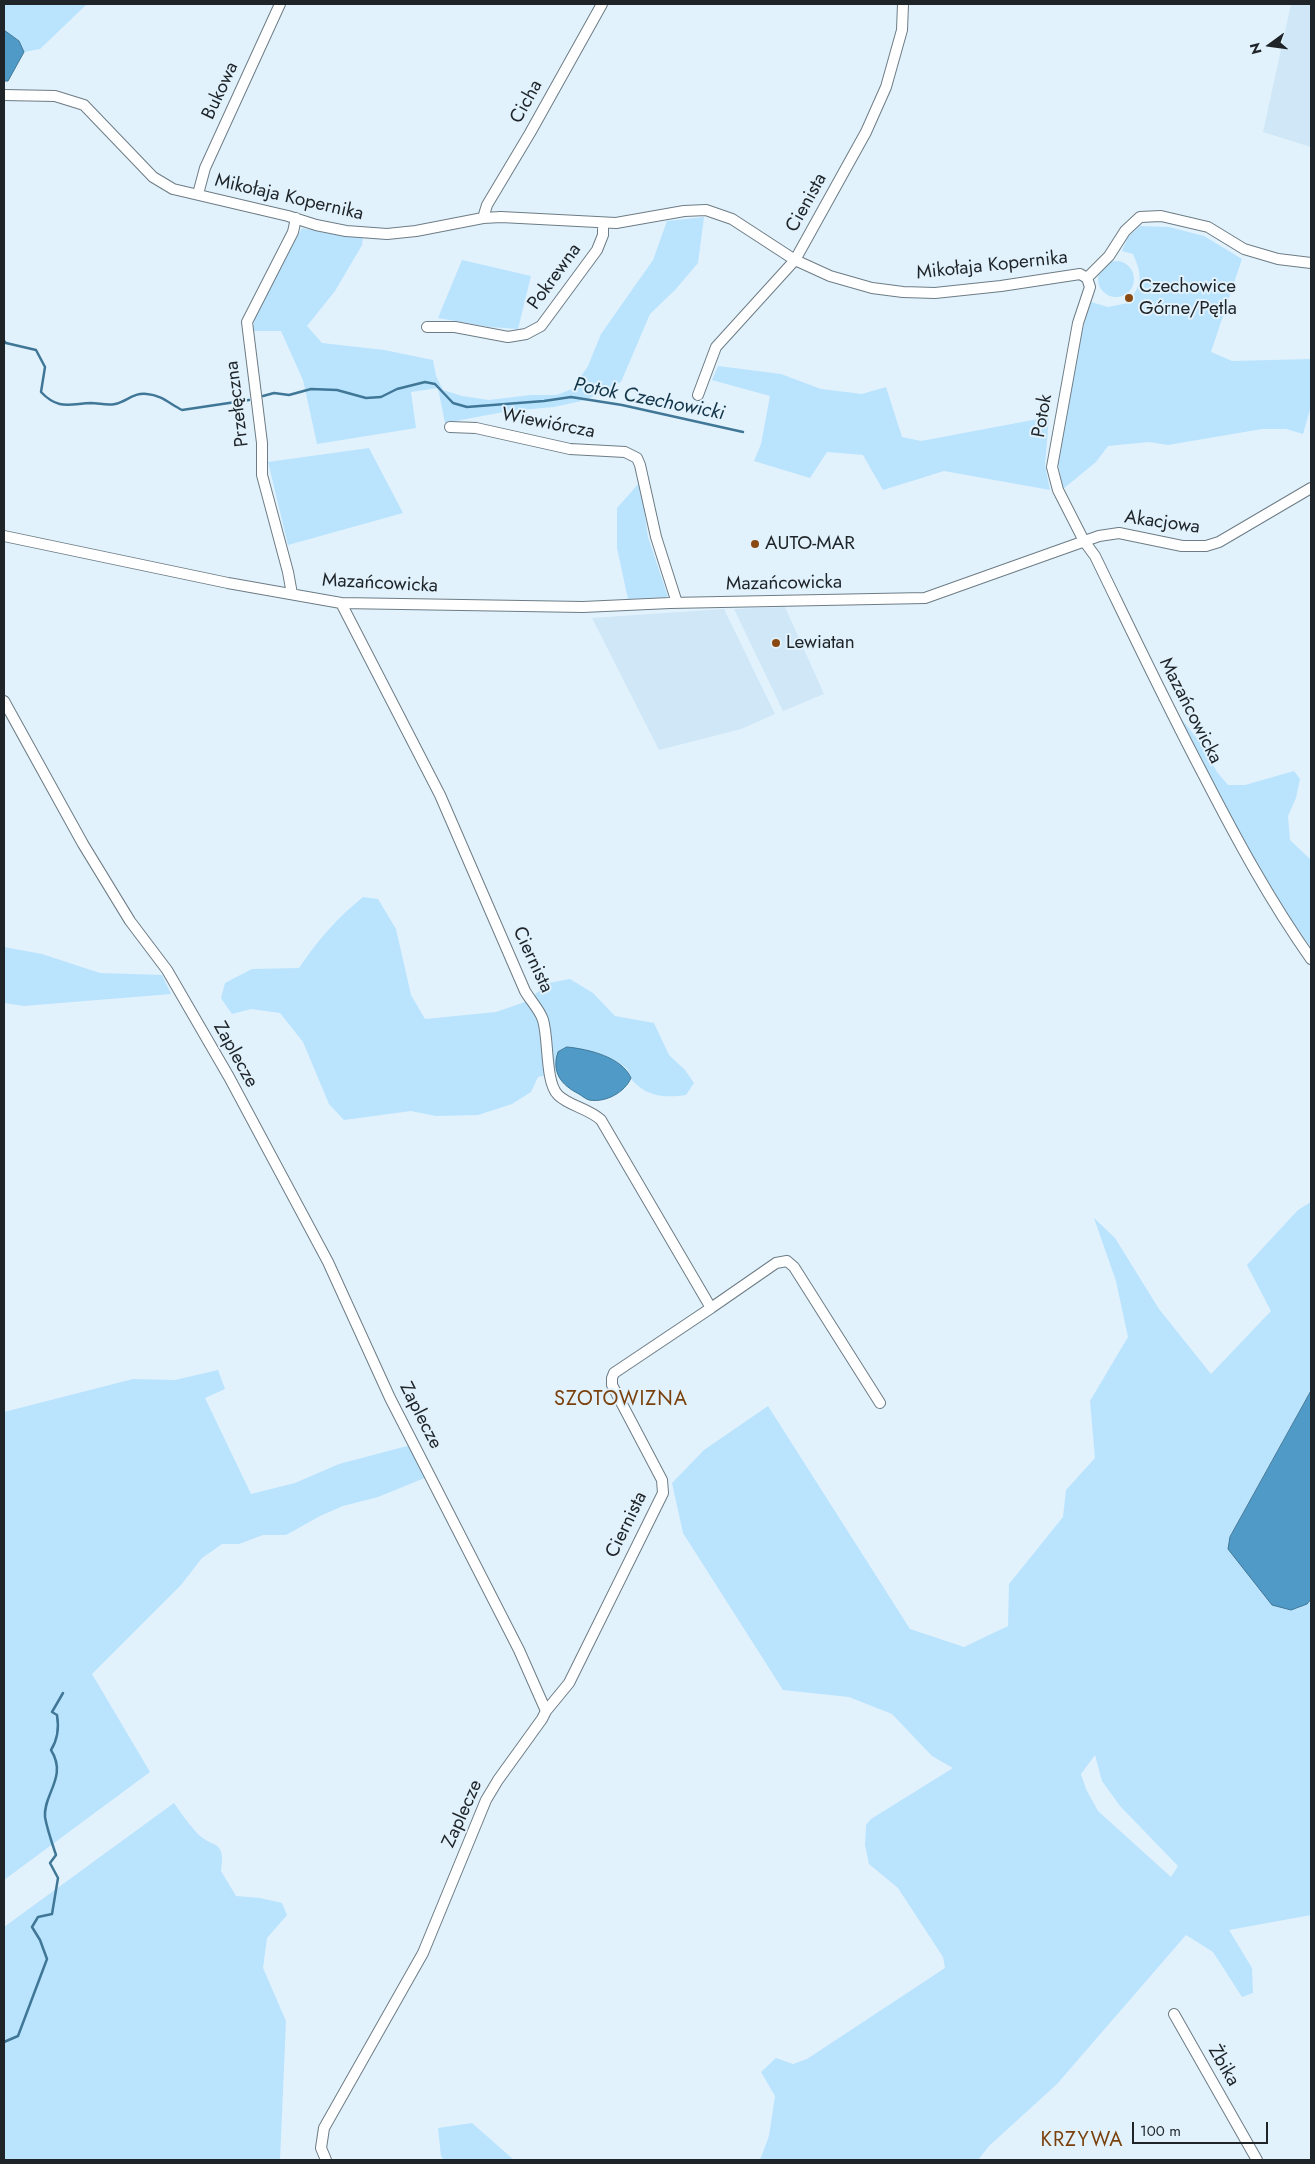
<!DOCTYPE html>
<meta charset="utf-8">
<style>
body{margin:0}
#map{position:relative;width:1315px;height:2164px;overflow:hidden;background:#e1f2fd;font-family:Jost,sans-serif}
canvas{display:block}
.frame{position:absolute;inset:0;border:5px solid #1e2428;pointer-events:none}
.north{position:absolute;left:1245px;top:20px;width:50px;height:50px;-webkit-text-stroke:4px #e1f2fd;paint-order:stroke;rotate:256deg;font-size:14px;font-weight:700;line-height:20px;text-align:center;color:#1e2428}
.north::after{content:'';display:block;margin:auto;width:18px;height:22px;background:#1e2428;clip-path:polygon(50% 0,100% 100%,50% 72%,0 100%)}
.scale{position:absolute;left:1132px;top:2122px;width:136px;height:22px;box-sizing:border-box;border:2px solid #1e2428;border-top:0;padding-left:6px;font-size:15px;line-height:18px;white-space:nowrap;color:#1e2428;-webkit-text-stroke:4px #e1f2fd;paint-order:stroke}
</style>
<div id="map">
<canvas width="1315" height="2164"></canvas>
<div class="frame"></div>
<div class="north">N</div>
<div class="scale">100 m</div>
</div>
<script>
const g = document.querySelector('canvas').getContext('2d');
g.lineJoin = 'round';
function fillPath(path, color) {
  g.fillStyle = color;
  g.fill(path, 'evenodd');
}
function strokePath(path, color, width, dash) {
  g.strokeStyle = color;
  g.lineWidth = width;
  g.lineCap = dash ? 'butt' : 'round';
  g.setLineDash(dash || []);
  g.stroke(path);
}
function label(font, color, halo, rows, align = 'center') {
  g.font = font + ' Jost,sans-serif';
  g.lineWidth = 4;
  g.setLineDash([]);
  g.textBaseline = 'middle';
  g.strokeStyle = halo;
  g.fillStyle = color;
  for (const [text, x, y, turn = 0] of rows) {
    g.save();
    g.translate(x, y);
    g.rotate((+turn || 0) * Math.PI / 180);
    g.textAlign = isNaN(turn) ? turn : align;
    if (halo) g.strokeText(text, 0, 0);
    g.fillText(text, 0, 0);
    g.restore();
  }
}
const built = new Path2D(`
 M1291,4H1311V147L1263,132Z
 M785,607L824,694L783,711L734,609Z
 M724,609L775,714L741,729L659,750L592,618Z`);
const green = new Path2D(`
 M4,4H87L40,49L24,52L19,41L4,30Z
 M704,217L698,263L675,290L650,314L621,382L586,400L554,407L509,411L445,423L438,388L411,392L416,428L317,444L303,380L281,331H253L255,315L302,228L331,234L363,238L362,245L335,291L307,326L322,343L384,350L433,360L436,376L443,390L462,396L489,400L531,395H557L572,389L588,366L601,334L653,260L667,221Z
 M1140,226L1169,227L1204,236L1242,259L1211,352L1232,361L1311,359V406L1303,434L1286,429H1262L1168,445L1149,442L1108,446L1096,462L1063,489L1058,463L1077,348L1091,302L1108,307L1128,303C1142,284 1143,276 1133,254L1122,251L1128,237Z
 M462,260L531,276L518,329L490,327L438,318Z
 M1098 279a18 18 0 1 1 36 0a18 18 0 1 1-36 0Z
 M718,366L781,374L821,389L862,394L886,387L902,437L921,441L1049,417L1045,465L1050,490L944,471L883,490L863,455L827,452L810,478L754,461L761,444L770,396L712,380Z
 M369,448L403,513L288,545L268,462Z
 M640,482L648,537L668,597L628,599L617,548V508Z
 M1180,717L1202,745L1217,772L1228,785H1245L1294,771L1300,779L1296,798L1288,816L1290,840L1311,860V947C1256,878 1220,796 1180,717Z
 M363,897L378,899L396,929L411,995L425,1019L496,1012L525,1002L549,983L570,979L593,993L615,1016L654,1023L669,1055L685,1070L694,1083L686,1095C665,1098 647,1097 632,1080C630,1077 629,1072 627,1069C617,1059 598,1054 585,1049L555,1062L556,1073L538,1077L531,1092L512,1104L478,1115L436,1116L411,1111L344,1120L329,1104L303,1042L280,1013L251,1009L232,1014L221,998L225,983L252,969L299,968C318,940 337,918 363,897Z
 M4,947L42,954L100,973L162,975L171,994L24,1006L4,1003Z
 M1311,1202V1391L1230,1537L1307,1604L1311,1599V1915L1229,1930L1252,1968L1253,1993L1242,1997L1213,1952L1186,1935L1057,2084L989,2146L978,2160H760L769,2136L775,2096L761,2072L776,2058L793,2064L807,2059L945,1968L943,1957L898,1888L869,1864L865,1845L866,1825L871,1819L953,1768L932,1756L892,1714L849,1697L783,1690L683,1533L672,1483L704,1450L768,1406L910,1629L964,1647L1008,1626L1009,1584L1063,1517L1066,1490L1095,1458L1090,1401L1128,1337L1116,1281L1094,1218L1115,1238L1159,1309L1211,1374L1271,1311L1247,1265L1298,1210ZM1095,1755L1102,1781L1120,1806L1178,1866L1171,1877L1098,1811L1086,1789L1081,1774Z
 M218,1370L225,1389L205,1398L251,1494L295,1483L339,1464L411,1445L427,1477L378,1497L343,1506L320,1516L286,1535H263L239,1544H222L202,1558L181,1585L92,1674L150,1772L4,1880V1412L133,1379L175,1380Z
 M174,1803C181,1813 188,1823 196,1832C212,1850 226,1837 221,1871L236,1896L260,1898L282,1903L287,1915L267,1938L263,1968L286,2021L280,2160H4V1927Z
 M472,2123L514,2160H444L441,2156L438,2128Z`);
const water = new Path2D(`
 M4,30L19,41L24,52L8,81H4Z
 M567,1047C588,1049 622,1057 631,1078C625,1092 606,1103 589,1100C586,1099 582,1096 579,1094C561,1085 551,1072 558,1052Z
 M1311,1391V1599L1307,1604L1291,1610L1272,1605L1228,1549L1230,1537Z`);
const stream = new Path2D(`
 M4,341L6,343L36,350L45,367L41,392C58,410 69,404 91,403C99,403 107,406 115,404C126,402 134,392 147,394C161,395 170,404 182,410L249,400
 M263,396L274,393L289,395L311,389L337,390L366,398L381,397L397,389L425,382L435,384L453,403L467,407L544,401L571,397L622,405L743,432
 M4,2042L18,2036L47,1959L40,1940L32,1927L38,1917L52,1914L58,1878L50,1863L56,1855C52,1843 47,1829 45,1817C43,1794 68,1777 51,1750C58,1739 59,1727 57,1715L52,1712L63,1693`);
const minor = new Path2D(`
 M4,95L55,96L84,105L153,177L173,189L288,216L316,225L346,231L387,234L416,231L483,218L501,217L616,223L684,211L706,210L732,219L795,260L830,276L872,288L903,292L935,293L1001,286L1080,274L1087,278
 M198,194L205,168L280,4
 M483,218L487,205L530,133L602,4
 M1087,278L1090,287L1078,323L1052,467L1058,490L1084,541L1095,556C1131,630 1166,704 1204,776C1237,840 1270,901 1311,959
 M1087,278L1109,256L1125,231L1140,217L1161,216L1208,227L1244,249L1278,259L1311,263
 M427,327H455L508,337L526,334L541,326L597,250L603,235V223
 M698,395L716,347L795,260L866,132L886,87L902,30L903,4
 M450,427L476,428L570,449L625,452L637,458L640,465L656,537L677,603
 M4,536L228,583L341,603L583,607L670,603L925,598L1099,536L1119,533L1182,546H1206L1219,542L1311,488
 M292,594L288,572L262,475V443L247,322L293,232L296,218
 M341,603L440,795L525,991C530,1000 540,1010 543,1020C549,1040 545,1082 558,1095C569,1106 588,1108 601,1120L711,1308L776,1263L787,1261L794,1267L880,1403
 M4,701L83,844L130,921L167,970L229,1077L328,1262L390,1398L519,1650L546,1711L542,1719L498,1780L486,1800L423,1953L324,2128L321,2148L326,2160
 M546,1711L569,1683L663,1493L662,1480L612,1385V1378L614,1373L711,1308
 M1174,2014L1257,2160`);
const markers = [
 [1129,298,5,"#894911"],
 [755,544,5,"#894911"],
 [776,643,5,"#894911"]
];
const streetNames = [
 ["Bukowa",221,91,-65],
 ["Cicha",527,102,-61],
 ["Mikołaja Kopernika",289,198,13],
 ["Cienista",807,203,-61],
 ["Mikołaja Kopernika",992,266,-6],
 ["Pokrewna",555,277,-54],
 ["Przełęczna",238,404,-97],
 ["Potok",1043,416,-80],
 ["Wiewiórcza",548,424,11],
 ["Akacjowa",1162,523,8],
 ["Mazańcowicka",380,584,3],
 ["Mazańcowicka",784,584,-1],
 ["Mazańcowicka",1190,711,63],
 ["Ciernista",532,960,65],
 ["Zaplecze",235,1055,61],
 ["Zaplecze",420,1416,63],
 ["Ciernista",627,1525,-64],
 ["Zaplecze",463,1814,-66],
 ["Żbika",1223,2066,60]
];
const poiNames = [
 ["Czechowice",1139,287],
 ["Górne/Pętla",1139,309],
 ["AUTO-MAR",765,544],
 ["Lewiatan",786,643]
];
const waterNames = [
 ["Potok Czechowicki",649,400,11]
];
const neighbourhoodNames = [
 ["SZOTOWIZNA",621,1400],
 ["KRZYWA",1082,2141]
];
fillPath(built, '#cfe7f6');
fillPath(green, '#bae3fe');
fillPath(water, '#4f9ac6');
strokePath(water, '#407797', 1);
strokePath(stream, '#407797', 2.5);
strokePath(minor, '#6d7c85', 12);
strokePath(minor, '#fff', 10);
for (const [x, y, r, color] of markers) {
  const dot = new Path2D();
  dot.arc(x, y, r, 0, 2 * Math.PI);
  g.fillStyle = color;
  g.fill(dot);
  strokePath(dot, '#e1f2fd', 2);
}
label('19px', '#1e2428', '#e1f2fd', streetNames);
label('19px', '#1e2428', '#e1f2fd', poiNames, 'left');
label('italic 20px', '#133548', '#e1f2fd', waterNames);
g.letterSpacing = '1px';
label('20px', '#7b410d', '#e1f2fd', neighbourhoodNames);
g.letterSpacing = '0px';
</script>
